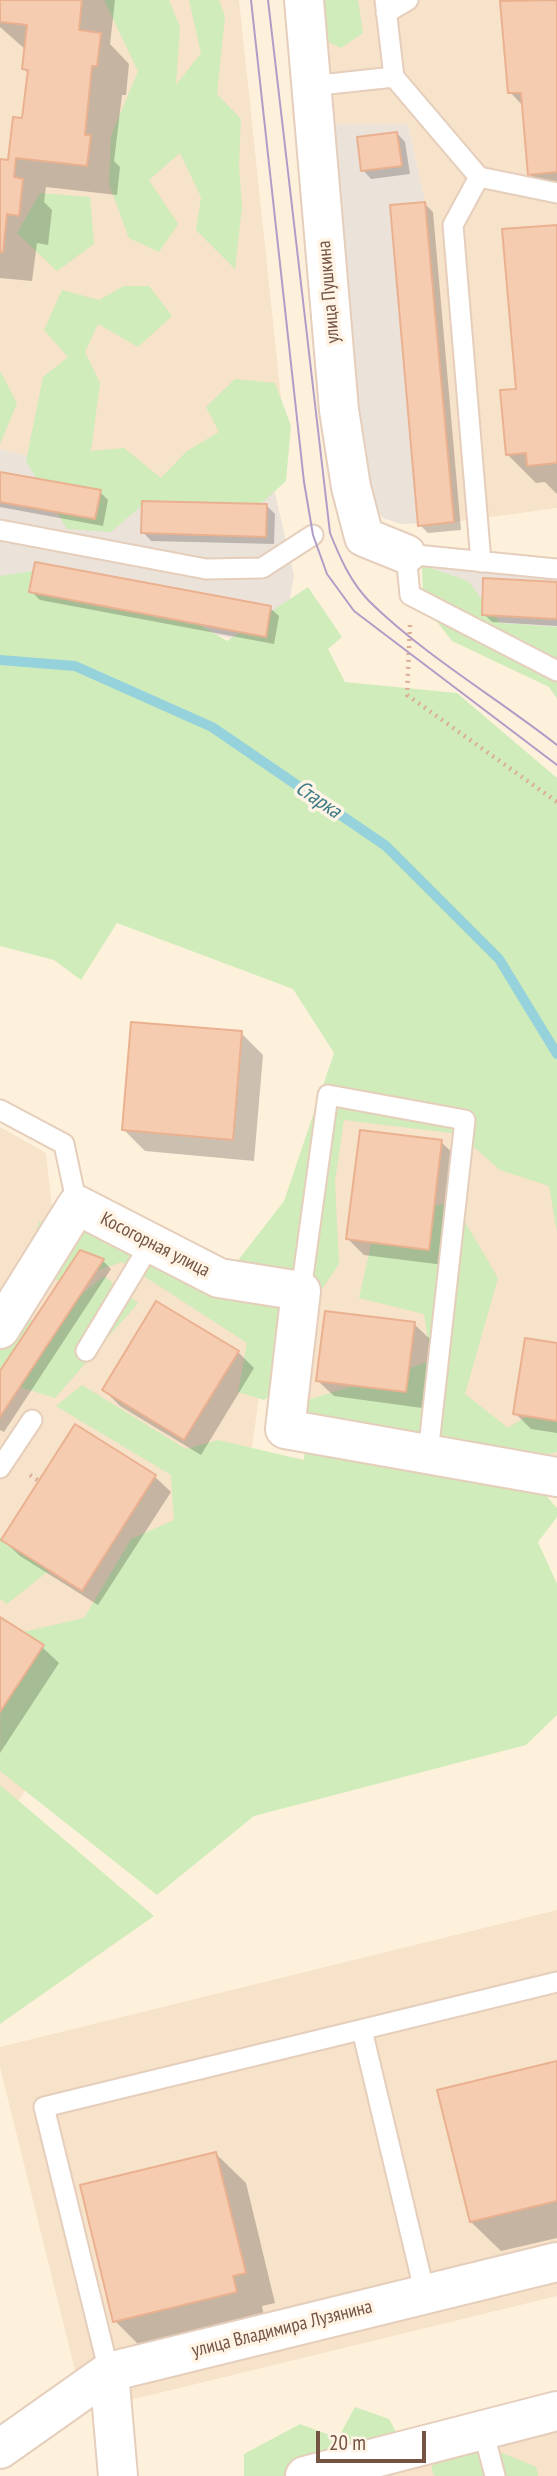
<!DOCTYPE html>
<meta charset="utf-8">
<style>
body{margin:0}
#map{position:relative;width:557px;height:2476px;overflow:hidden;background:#fef1dc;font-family:"PT Sans Narrow",sans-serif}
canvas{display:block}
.scale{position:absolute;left:316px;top:2431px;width:110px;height:32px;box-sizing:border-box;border:4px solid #755443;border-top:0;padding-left:9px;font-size:21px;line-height:24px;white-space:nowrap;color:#755443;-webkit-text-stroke:5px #fff4e5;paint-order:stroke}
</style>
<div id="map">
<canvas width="557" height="2476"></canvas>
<div class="scale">20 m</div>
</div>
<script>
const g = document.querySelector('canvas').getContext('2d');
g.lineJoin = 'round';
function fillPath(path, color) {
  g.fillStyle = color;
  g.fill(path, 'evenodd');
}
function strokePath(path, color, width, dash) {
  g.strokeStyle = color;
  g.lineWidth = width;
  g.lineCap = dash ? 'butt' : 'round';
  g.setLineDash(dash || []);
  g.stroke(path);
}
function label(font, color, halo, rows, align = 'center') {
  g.font = font + ' "PT Sans Narrow",sans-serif';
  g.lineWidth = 7;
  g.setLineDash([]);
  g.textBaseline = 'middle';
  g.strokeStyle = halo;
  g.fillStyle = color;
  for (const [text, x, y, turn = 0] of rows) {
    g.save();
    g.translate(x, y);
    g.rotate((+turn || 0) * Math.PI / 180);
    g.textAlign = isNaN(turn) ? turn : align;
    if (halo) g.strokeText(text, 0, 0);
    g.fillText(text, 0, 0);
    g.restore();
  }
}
const residential = new Path2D(`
 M0,0H239L286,445L272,480L122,479L0,449Z
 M319,0H557V508L454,522L425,202L408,124H334Z
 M341,1088L557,1168V1457L300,1411Z
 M0,1127L46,1153L52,1207L0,1295Z
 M89,1234L268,1331L252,1448L0,1829V1352L71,1240Z
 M557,1910V2296L85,2411L0,2067V2047Z
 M557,2425V2476H361Z`);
const industrial = new Path2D(`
 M334,124H408L425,202L454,522L401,524L383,518L366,500Z
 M0,449L122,479L272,480L294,576L281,648L0,591Z
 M429,568L557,578V656L475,618Z`);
const green = new Path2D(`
 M104,0H169L180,27L176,85L201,53L189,0H219L225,17L217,94L241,119L239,166L242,207L235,269L196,230L201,197L180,153L149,180L178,224L159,252L129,238L109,184L111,136L138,71Z
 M292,0H358L363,33L341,48L296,27Z
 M40,193L90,197L94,244L57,271L17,233Z
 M124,286H149L172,316L138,347L98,324L85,352L100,383L91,451L124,448L161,478L187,451L219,432L206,407L235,379L275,383L291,426L286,481L263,502L177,526L147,501L111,532L67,529L26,461L43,377L68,357L44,330L62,290L99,300Z
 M0,371L17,403L0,444Z
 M422,565L468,581L500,623L557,627V699L549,687L452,641L423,604Z
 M51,568L156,599L227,641L308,587L342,637L328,649L345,682L457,693L557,778V1232L549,1186L500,1170L459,1134L344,1120L335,1181L339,1264L311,1305L301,1372L264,1400L238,1392L247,1343L122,1262L64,1282L23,1272L39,1222L84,1214L232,1268L284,1201L334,1053L293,989L117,923L81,980L54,960L0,946V576Z
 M454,1203L498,1278L465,1394L508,1428L557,1397V1452L516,1461L557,1508V1517L538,1542L557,1584V1715L526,1745L254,1816L157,1895L0,1771L1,1637L84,1618L131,1539L174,1520L171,1475L56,1406L82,1385L186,1449L218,1440L304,1460L308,1400L431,1361L424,1314L359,1298L378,1213Z
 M104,1276L138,1303L55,1398L0,1381V1309L45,1325Z
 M35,1536L56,1565L7,1604L0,1599V1537Z
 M0,1785L154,1916L0,2024Z
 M355,2407L389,2419L404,2446L348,2476H244V2454L300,2424L338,2438Z
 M459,2435L536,2467L538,2476H435L432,2471V2441Z`);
const shadow = new Path2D(`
 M0,0H115L110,44L129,64L126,95H122L114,161L120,167L117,195L46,187L44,202L52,210L48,245L37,243L32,281L0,278V161L10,162L24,119L29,74L24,69L26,50L0,27Z
 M557,0V201L530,174L524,107L510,92L502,3Z
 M397,133L405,142L410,174L371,179L363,170Z
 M425,204L433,212L461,530L428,533L420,525Z
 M557,226V494L545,482L536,483L507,454L518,391Z
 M0,474L100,492L108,500L103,526L0,507Z
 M267,506L275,514L274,544L151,541L143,532Z
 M557,584V626L492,622L484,614Z
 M31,591L270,608L279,616L274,644L40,600Z
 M241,1033L263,1055L254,1161L145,1151L123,1129Z
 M441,1142L458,1158L444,1265L364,1255L348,1239Z
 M81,1252L103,1261L111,1269L4,1432L0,1430V1374Z
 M414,1324L431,1340L422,1408L334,1396L317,1380Z
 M557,1345V1433L531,1429L515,1413Z
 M238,1352L254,1368L201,1455L120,1406L104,1390Z
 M154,1476L171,1492L98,1605L20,1556L3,1540Z
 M0,1619L42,1647L59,1663L0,1753Z
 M557,2063V2238L501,2251L471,2222Z
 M216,2154L246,2183L275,2303L262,2306L265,2322L145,2351L115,2321Z`);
const stream = new Path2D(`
 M0,660L75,666L212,727L386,846L499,959L557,1054`);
const building = new Path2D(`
 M0,0H82L79,30L101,33L97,66H92L85,135H91L87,166L16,158L14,177L23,179L19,216L7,214L3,252H0V159L8,160L13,117L22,118L28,70L22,69L27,25L0,22Z
 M557,0V172L528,175L521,93H508L500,1Z
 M397,132L402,166L361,171L357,137Z
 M425,202L454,522L418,526L390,205Z
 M557,225V463L527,466L526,453L506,455L500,390L516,389L502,229Z
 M0,472L101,490L95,519L0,502Z
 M142,501L267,504L266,537L141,533Z
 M35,562L271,606L266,637L29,592Z
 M483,578L557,582V619L482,615Z
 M131,1022L242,1031L233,1140L122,1130Z
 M360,1130L442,1140L429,1250L346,1239Z
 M80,1250L104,1259L0,1417V1371Z
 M156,1301L239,1351L184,1440L102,1390Z
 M325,1311L415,1322L406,1392L316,1381Z
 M525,1338L557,1343V1421L513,1414Z
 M75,1424L156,1475L82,1591L1,1540Z
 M0,1617L44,1645L0,1712Z
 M557,2061V2201L470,2222L437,2090Z
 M216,2152L246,2273L233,2276L237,2292L113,2322L80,2185Z`);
const path = new Path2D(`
 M410,625L407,695L557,802
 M30,1475L39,1481`);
const lane = new Path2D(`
 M385,0L394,77L479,177L557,193
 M386,13L408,0
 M329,84L394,77
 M479,177L453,225L481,562
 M0,530L206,569L262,568L313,535
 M557,569L406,554L410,595L557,671
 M0,1110L64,1144L77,1205
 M301,1291L328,1095L465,1120L428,1454
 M86,1351L151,1243
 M0,1468L32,1420
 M362,2030L425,2294
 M109,2372L44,2107L557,1982
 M483,2430L495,2476`);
const street = new Path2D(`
 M304,0L339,410L351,487L364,537L406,554
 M0,1329L77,1205L219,1278L301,1291L285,1429L557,1477
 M109,2372L118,2476
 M0,2449L109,2372L557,2262
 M305,2476L557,2411`);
const tram = new Path2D(`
 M251,0L304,482L313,535L327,574L354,611L557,765
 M268,0L330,533C340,558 351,583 370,602C424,655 497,698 557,745`);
const streetNames = [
 ["улица Пушкина",329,292,-95],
 ["Косогорная улица",155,1245,27],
 ["улица Владимира Лузянина",282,2329,-14]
];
const waterNames = [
 ["Старка",318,800,34]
];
fillPath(residential, '#f7e2ca');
fillPath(industrial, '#ebe2da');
fillPath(green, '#d0ecba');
fillPath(shadow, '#0003');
strokePath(stream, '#95d2dc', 10);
fillPath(building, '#f6ccb1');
strokePath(building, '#eab190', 2);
strokePath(lane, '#e5cebb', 23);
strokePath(street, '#e5cebb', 42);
strokePath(path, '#dbaf95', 4.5, [2, 5]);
strokePath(lane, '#fff', 19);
strokePath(street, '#fff', 38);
strokePath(tram, '#b29cc7', 2);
label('19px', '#755443', '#fff4e5', streetNames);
label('italic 21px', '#387984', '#fff4e5', waterNames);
</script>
